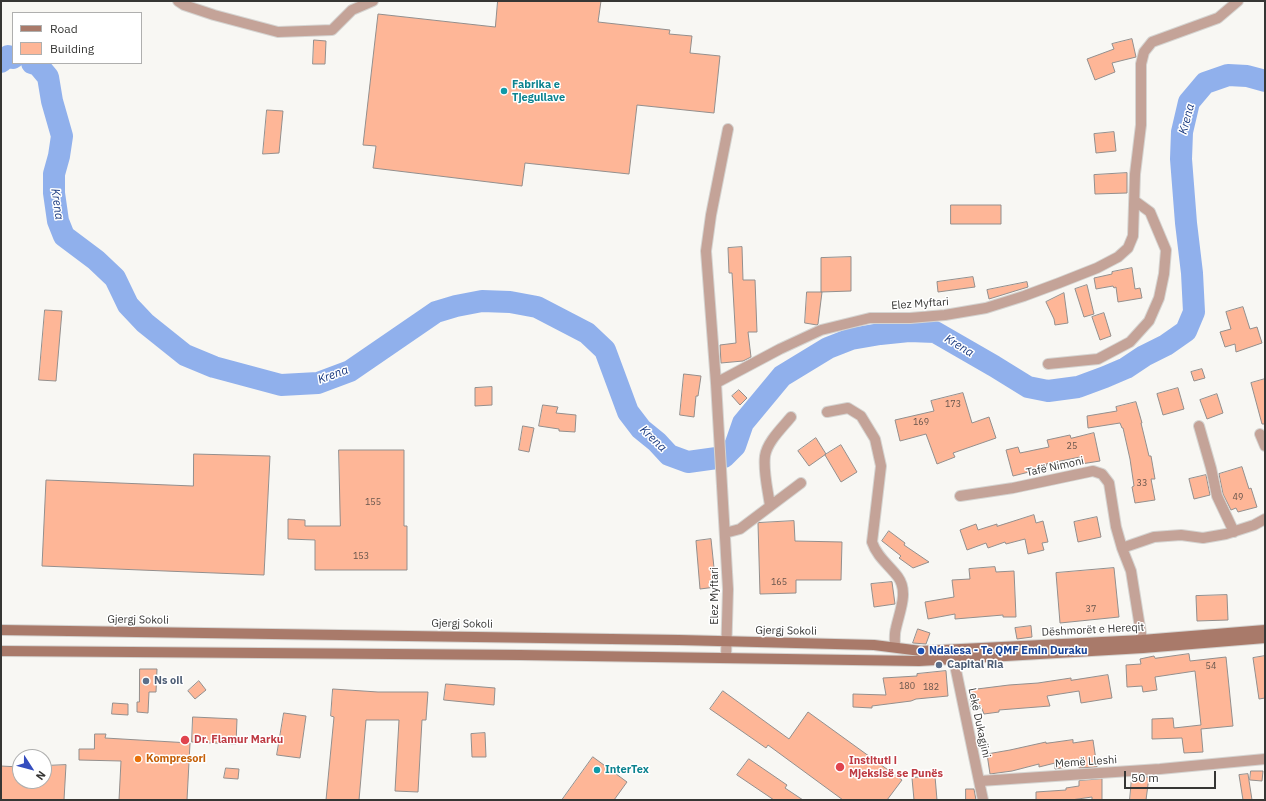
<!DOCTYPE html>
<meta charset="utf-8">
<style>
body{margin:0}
#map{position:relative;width:1266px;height:801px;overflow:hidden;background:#f8f7f3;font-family:"IBM Plex Sans",sans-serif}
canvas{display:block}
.frame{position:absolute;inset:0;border:2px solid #363634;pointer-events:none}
.legend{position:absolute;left:12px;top:12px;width:130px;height:52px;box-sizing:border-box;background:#fff;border:1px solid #afafae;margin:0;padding:5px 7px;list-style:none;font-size:12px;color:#363634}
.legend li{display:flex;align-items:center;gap:8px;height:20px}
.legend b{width:20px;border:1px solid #afafae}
.north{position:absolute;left:12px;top:749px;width:40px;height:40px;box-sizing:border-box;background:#fff;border:1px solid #afafae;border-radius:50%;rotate:126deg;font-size:11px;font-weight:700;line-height:16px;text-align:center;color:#363634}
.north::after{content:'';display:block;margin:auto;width:14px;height:18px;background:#354dbe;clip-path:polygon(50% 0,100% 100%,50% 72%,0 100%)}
.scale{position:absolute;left:1124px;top:771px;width:92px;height:18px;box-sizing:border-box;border:2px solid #363634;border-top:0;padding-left:5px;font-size:12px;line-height:14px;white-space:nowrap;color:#363634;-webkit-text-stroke:3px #fff;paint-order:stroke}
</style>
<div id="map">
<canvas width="1266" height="801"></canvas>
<div class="frame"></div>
<ul class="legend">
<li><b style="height:5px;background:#a97a6a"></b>Road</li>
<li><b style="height:11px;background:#feb697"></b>Building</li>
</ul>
<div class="north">N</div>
<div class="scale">50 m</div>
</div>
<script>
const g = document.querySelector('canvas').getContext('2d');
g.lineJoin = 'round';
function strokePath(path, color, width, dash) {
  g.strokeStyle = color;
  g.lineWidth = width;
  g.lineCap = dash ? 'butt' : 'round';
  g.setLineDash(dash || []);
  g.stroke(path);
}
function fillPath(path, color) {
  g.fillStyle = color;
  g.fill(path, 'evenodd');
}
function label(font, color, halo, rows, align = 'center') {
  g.font = font + ' "IBM Plex Sans",sans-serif';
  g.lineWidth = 3;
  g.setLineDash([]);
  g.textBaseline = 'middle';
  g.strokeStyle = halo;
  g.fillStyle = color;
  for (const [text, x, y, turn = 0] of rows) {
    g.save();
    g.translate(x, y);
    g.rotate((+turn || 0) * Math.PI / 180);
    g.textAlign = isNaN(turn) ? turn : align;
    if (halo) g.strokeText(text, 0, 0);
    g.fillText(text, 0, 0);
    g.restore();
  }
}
const river = new Path2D(`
 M1,62L8,56L13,58
 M32,63L38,65L48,77L52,101L62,136L59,156L54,174V193L58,221L64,236L96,260L115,278L128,305L145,323L185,355L214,367L281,385L318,383L350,371L436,312L456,306L482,301L510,302L537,307L587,333L605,350L628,412L641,429L657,442L669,455L688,462L724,457L735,446L743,423L782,376L828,348L851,339L880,334L909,331L935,332L994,366L1028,387L1048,391L1078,387L1105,377L1126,368L1144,356L1166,345L1186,331L1194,312L1192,273L1186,223L1181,159L1182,132L1189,102L1205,83L1228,75L1247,76L1265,81`);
const building = new Path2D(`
 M498,1H601L598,22L670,30L669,34L692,36L690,53L720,56L714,113L637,105L629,174L525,163L522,186L373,168L376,146L363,145L378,14L495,27Z
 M1132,39L1136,57L1112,63L1115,72L1095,80L1087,59L1114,49L1112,44Z
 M314,40L326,41L325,64H313Z
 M267,110L283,111L279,153L263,154Z
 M1114,132L1116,151L1096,153L1094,134Z
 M1127,173V193L1095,194L1094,175Z
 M951,205H1001V224H951Z
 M742,247L743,280H755L757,332H748L751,357L743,361L721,363L720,345L736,343L732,273H729L728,248Z
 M851,257V291L821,292V258Z
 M1132,268L1135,289L1140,288L1142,298L1118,302L1116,287L1114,288L1113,286L1096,289L1094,278L1112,274V272Z
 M973,277L975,287L938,292L937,282Z
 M1027,282L1028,287L989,299L987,290Z
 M1087,285L1094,314L1084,317L1075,289Z
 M807,292H822L818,324L817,325L805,323Z
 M1064,293L1068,323L1055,325L1054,319L1046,302Z
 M1243,307L1250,329L1257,327L1262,343L1236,352L1235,344L1225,347L1220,332L1231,329L1226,312Z
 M45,310L62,311L56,381L39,380Z
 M1104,313L1111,336L1100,340L1092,317Z
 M1202,369L1205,378L1194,381L1191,372Z
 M684,374L701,376L698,396H696L694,417L680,415Z
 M1265,379V424H1262L1251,383Z
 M492,387V405L475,406V388Z
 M1178,388L1184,409L1163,415L1157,394Z
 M739,390L747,398L740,405L732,396Z
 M963,393L972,423L989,417L996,438L953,453L955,457L937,464L926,434L900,441L895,420L934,411L931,401Z
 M1217,394L1223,413L1207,419L1200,400Z
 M1136,402L1142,423H1141L1149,456H1151L1155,479H1151L1155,500L1135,503L1132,487L1134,486L1130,459L1123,428H1122L1120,423L1088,428L1087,416L1117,411L1116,407Z
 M543,405L558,407L556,413L576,415L575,432L559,431V429L539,426Z
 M523,426L534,428L529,452L519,450Z
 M1094,433L1100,461L1081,464L1080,457L1046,464L1047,470L1029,474V472L1013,476L1006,450L1018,447L1020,453L1049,447L1047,440L1070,435L1071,438Z
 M816,438L826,454L809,466L798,451Z
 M841,445L857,472L841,482L825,455Z
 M339,450H404V526H407V570H315V540L288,539V519L305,520V526H340Z
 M194,454L270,456L264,575L42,566L46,480L193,486Z
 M1242,467L1249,489L1251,488L1257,507L1238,512L1236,508L1231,510L1223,494L1219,474Z
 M1206,475L1210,495L1194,499L1189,479Z
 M1034,515L1036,523L1043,521L1048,542L1042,543L1044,550L1028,554L1025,539L1006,544L1005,542L988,548L986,543L967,550L960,530L976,524L978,530L997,524V526Z
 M1097,517L1101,537L1078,542L1074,522Z
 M794,521L795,541L842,542L841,580H796V593L760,594L758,523Z
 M889,531L905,543L904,545L929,562L913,568L899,558L901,556L882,541Z
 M711,539L716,587L700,589L696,541Z
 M995,567L996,572L1014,571L1016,617H1003V615L955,619V614L928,619L925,602L954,597L952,580L970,579L969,569Z
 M1114,568L1119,617L1060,623L1056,573Z
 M892,582L895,604L874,607L871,584Z
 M1227,595L1228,620L1197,621L1196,596Z
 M1031,626L1032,637L1017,639L1015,628Z
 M918,629L930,633L926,644L913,643Z
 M1189,654L1190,661L1226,657L1233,726L1201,729L1203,752L1184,753L1182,738L1152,739V719L1173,718L1174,728L1201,725L1195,671L1155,677L1157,690L1143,692L1142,686L1127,687L1126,665L1141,664L1140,659L1154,656L1155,658Z
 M1265,656V698L1259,699L1253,658Z
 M140,669H157L156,692H149L148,713L137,712V702H139Z
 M946,671L948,696L916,699L911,701L872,706V708L853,707V694L886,695L883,678L917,676V674Z
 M1108,675L1112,698L1081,703L1079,691L1047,696L1050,706L999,710V712L984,714L980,704L971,707L969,690L1009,685L1038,683L1071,678V680Z
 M199,681L206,690L195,699L188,691Z
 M446,684L495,688L494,705L444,700Z
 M333,689L378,692H428L426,720H422L418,792L395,791L399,720H366L359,800H326L334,717L331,716Z
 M723,691L789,739L808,712L902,780L887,800H843L768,745L766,748L710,709Z
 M113,703L128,704V715L112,714Z
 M284,713L306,716L300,758L277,755Z
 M193,717L237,719L236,744L192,742Z
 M485,733L486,757H472L471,734Z
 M95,734H106L105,738L190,743L187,800H119L121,761L79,760V749H94Z
 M1073,740V743L1093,740L1097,767L1079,768V765L1055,769V763L1039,767V764L1012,771L990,774L987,754L1010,750L1046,742V743Z
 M593,757L627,782L614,800H562Z
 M749,759L787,785L785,788L803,800H774L737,775Z
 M66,765L64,800H1V766L20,767V781H44V766Z
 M226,768L239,769L238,779L224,778Z
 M1251,771H1263L1262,781L1250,780Z
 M1248,774L1252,800H1243L1239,775Z
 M935,776L937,800H914L912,778Z
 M1132,777H1149L1146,800H1130Z
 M1102,779V800H1092V797L1071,800H1036V792L1066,790V788L1079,786V781Z
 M966,789H974L976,800H966Z`);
const street = new Path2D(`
 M178,1L184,5L214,15L278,32L332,30L352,10L373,1
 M1048,364L1098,359L1130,342L1149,321L1159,298L1164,274L1166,250L1150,212L1135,201
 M716,383L780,349L821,330L870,318H910L945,315L986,308L1024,296L1059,283L1097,268L1118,257L1128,248L1133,236L1135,174L1141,125V64L1144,52L1152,42L1218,18L1238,1
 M827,412L848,408L861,416L875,439L881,466L872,542C877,557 889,565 898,577C909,592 899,613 896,628C894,634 895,641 895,647
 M1199,426L1211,468L1217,496L1234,532
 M1260,434L1265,446
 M960,496L1013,488L1093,471L1102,474L1109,483L1116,527L1122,548L1131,571L1142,640
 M770,506C768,490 763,472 765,456C767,442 782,428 791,417
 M725,533L740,529L801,483
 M1122,548L1154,537L1181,535L1203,538L1226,534L1254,525L1265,519
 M952,651L983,800
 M726,658L728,589L716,383L706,251L711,215L728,129
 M980,781L1160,769L1265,759`);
const secondary = new Path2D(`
 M1,630L679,640L874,645L921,651L1142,640L1265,630
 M1,651L520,655L919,661L1143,648L1265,638`);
const markers = [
 [504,91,4,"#0f9aa8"],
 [921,651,4,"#1a4fb4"],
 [939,665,4,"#5c6f8a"],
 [146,681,4,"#5c6f8a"],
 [185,740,5,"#e0444e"],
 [138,759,4,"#e8710a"],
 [840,767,5,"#e0444e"],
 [597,770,4,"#0f9aa8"]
];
const numberNames = [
 ["173",953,404],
 ["169",921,422],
 ["25",1072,446],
 ["33",1142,483],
 ["49",1238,497],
 ["155",373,502],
 ["153",361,556],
 ["165",779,582],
 ["37",1091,609],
 ["54",1211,666],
 ["180",907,686],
 ["182",931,687]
];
const cultureNames = [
 ["Fabrika e",512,85],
 ["Tjegullave",512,98],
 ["InterTex",605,770]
];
const streetNames = [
 ["Elez Myftari",920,304,-4],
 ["Tafë Nimoni",1055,467,-12],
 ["Elez Myftari",715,596,-90],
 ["Gjergj Sokoli",138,620,1],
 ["Gjergj Sokoli",462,624,1],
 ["Dëshmorët e Hereqit",1093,630,-3],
 ["Gjergj Sokoli",786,631,1],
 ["Lekë Dukagjini",979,723,78],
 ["Memë Lleshi",1086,762,-4]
];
const transitNames = [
 ["Ndalesa - Te QMF Emin Duraku",929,651]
];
const serviceNames = [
 ["Capital Ria",947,665],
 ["Ns oil",154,681]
];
const healthNames = [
 ["Dr. Flamur Marku",194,740],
 ["Instituti i",849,761],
 ["Mjeksisë se Punës",849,774]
];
const foodNames = [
 ["Kompresori",146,759]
];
const waterNames = [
 ["Krena",1187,119,-75],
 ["Krena",57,204,82],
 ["Krena",959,346,31],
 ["Krena",333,375,-20],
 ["Krena",653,439,44]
];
strokePath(river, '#90b0ec', 22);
fillPath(building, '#feb697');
strokePath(building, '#938f8d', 1);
strokePath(street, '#d5d4d1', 12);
strokePath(secondary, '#d5d4d1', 12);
strokePath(street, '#c4a398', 10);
strokePath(secondary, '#a97a6a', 10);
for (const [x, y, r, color] of markers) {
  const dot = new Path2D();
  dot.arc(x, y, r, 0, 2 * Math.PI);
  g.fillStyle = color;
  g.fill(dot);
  strokePath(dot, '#fff', 1.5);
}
label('9px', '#68564d', null, numberNames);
label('bold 11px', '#0d838f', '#fff', cultureNames, 'left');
label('11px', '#363634', '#fff', streetNames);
label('bold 11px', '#164399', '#fff', transitNames, 'left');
label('bold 11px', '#4e5e75', '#fff', serviceNames, 'left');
label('bold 11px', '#be3a42', '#fff', healthNames, 'left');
label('bold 11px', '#c56008', '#fff', foodNames, 'left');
label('italic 12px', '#1b3b81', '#fff', waterNames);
</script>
